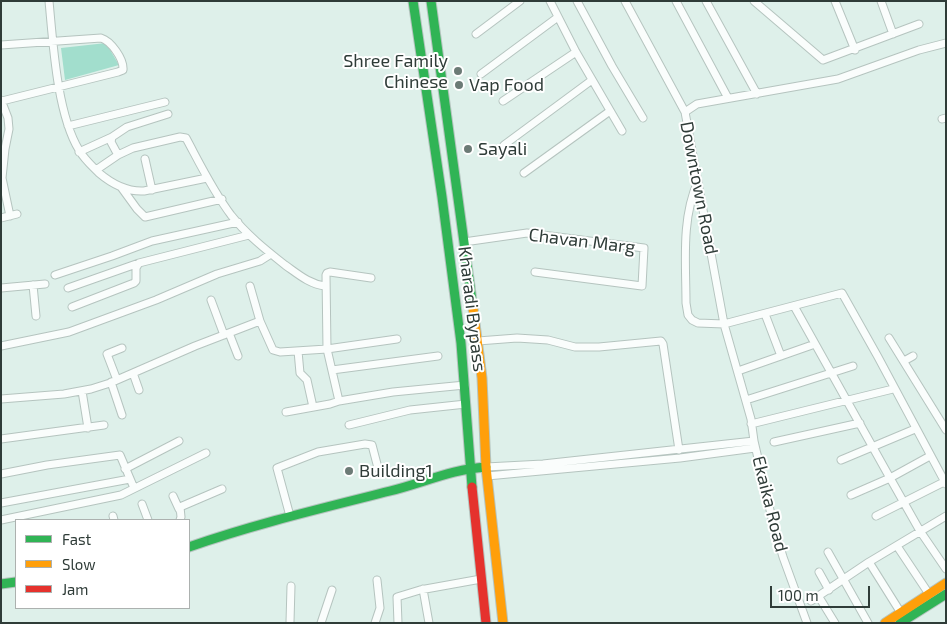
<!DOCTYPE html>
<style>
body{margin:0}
#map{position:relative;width:947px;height:624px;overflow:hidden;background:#def0ea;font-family:"Exo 2",sans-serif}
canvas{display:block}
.frame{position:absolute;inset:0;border:2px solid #2f3c38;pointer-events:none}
.legend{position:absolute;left:15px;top:519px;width:175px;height:90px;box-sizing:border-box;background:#fff;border:1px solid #acb1af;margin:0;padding:6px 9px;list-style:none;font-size:15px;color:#2f3c38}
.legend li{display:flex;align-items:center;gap:10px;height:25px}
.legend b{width:25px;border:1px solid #acb1af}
.scale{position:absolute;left:770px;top:586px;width:100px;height:22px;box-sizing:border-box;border:2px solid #2f3c38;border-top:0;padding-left:6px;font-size:15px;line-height:18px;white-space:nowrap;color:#2f3c38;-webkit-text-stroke:4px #fff;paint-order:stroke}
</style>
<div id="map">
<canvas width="947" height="624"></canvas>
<div class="frame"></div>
<ul class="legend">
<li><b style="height:6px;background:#30b455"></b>Fast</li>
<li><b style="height:6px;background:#ff9f0a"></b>Slow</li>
<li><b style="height:6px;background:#e5322d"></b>Jam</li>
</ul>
<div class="scale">100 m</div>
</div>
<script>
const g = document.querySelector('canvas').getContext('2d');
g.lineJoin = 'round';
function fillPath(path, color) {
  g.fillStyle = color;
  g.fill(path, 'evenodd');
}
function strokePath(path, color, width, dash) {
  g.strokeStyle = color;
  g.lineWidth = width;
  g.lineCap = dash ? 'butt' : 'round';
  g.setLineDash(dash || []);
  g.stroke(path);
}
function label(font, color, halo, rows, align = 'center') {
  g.font = font + ' "Exo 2",sans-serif';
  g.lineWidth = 4;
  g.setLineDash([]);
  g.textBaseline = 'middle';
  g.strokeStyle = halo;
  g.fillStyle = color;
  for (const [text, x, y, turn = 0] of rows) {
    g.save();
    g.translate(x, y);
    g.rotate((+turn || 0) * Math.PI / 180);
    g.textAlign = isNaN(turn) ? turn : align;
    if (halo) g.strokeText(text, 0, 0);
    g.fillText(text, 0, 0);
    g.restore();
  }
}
const green = new Path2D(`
 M106,43L119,65L65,80L61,48Z`);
const street = new Path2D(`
 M49,1C53,43 57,114 79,150C84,159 92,166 99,173C112,184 126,192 144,191L207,178
 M550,1L576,52L622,131
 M577,1L612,66L643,118
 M625,1L685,112L724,324L751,419L754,441L773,523L783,557L807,623
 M676,1L728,98
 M706,1L757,94
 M754,1L823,60L919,24
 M835,1L855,50
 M881,1L893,34
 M476,34L520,1
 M1,45L101,38C111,41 124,59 123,70L118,72L2,101
 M481,74L558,17
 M1,100L8,118L9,129L5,149L2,178L10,216
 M503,101L576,52
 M685,112L697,104L838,79L919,50L946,43
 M942,119L946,118
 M68,126L165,102
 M504,145L592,80
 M79,152L112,137
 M118,155L133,148L180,137L186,138C200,164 213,191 231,215C246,234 266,250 285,265C298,274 309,284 325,286
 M145,159L152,190
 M96,170L118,155L111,142L112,137L127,127L168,114
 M524,173L610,111
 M698,181C681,219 686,263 686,303L688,315L692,320L698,323L724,324L842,293L878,357L946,484
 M121,187L137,209L145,217L222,199
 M1,218L17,214
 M464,242L527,233L644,248L642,286L535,272
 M55,275L112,256L152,241L238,222
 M33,285L36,316
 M250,286L260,321L273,350L280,352L327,349L397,339
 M1,288L45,284
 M68,288L139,263
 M211,300L224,335
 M794,306L890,478L920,531L946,569
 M72,307L134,283L136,281V268L139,263L249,235
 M765,314L781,356
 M229,333L238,356
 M889,338L946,430
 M478,341L517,338L548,340L575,347H599L661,341L663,344L679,450
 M1,346L69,332L156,300L217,274L260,261L271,254
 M298,351L300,373L307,380L313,407
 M904,361L913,356
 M332,370L438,356
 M738,371L815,344
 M133,373L139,390
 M117,380L107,354L122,348
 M111,382L122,415
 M82,391L88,428
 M1,399L64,394L91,389L110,383L195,346L260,321
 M746,400L853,366
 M339,401L327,349L326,275L327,273L330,272L371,278
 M286,412L330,404L339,401L393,392L465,385
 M751,424L893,389
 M349,425L410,410L466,404
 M1,439L104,425
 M774,442L860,423
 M841,460L915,429
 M486,467L543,464L754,441
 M125,469L179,441
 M1,474L47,465L120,455L134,488
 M487,476L680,458L755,448
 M851,495L890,478L930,456
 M173,496L179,509
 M1,503L130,479
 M142,504L148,520
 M113,516L114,520
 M290,516L277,468L318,452L365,444L372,445L378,468
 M876,516L944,482
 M1,520L121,495L206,453
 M180,520L181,517L180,507L222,489
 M897,546L929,594
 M828,552L868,623
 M869,562L901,613
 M819,572L829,590
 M423,589L429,623
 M819,597L835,623
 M811,601L869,562L946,516
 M290,622L291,586
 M321,623L332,590
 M375,623L380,608L377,580
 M398,623L397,597L420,590L481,579`);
const fast = new Path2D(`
 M413,1L442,197L461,343L472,487
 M431,1L473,308
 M189,547C255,524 323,508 390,491C423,483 452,469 486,467
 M1,584L16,582
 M900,623L946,594`);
const slow = new Path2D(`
 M473,308L482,378L486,467L503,623
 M885,623L946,583`);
const jam = new Path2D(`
 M472,487L486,623`);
const markers = [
 [458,71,5,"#6c7b76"],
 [459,85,5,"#6c7b76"],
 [468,149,5,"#6c7b76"],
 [349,471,5,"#6c7b76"]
];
const poiNames = [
 ["Shree Family",448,61,"right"],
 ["Chinese",448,82,"right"],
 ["Vap Food",469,85],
 ["Sayali",478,149],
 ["Building1",359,471]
];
const streetNames = [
 ["Downtown Road",699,188,79],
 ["Chavan Marg",582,241,7],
 ["Kharadi Bypass",472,309,83],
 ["Ekaika Road",770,504,76]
];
fillPath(green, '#a2decd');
strokePath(street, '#b5c4bf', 9);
strokePath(fast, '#b5c4bf', 11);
strokePath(slow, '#b5c4bf', 11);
strokePath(jam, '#b5c4bf', 11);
strokePath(street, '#fafdfc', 7);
strokePath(fast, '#30b455', 9);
strokePath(slow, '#ff9f0a', 9);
strokePath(jam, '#e5322d', 9);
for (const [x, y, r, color] of markers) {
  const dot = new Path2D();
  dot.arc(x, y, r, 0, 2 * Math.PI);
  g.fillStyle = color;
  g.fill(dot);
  strokePath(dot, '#fff', 2);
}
label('18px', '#2f3c38', '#fff', poiNames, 'left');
label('18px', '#2f3c38', '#fff', streetNames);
</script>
